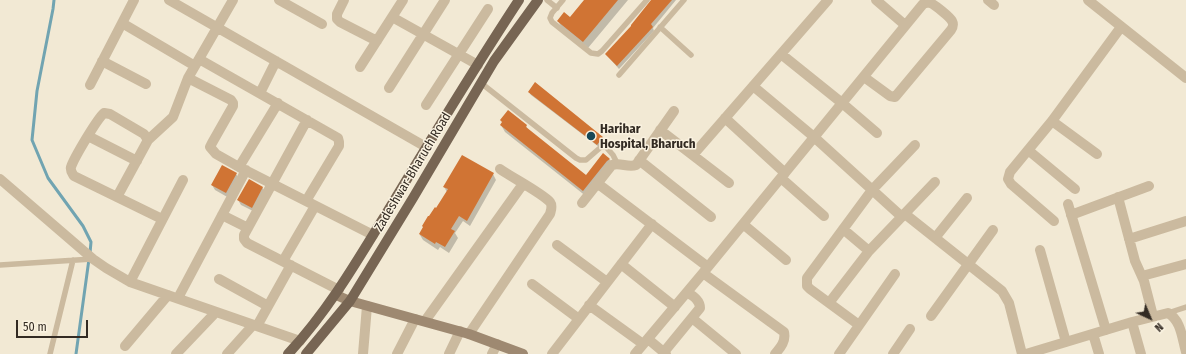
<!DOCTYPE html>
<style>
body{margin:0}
#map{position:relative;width:1186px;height:354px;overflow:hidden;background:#f2e9d4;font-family:"Fira Sans Condensed",sans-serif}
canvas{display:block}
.north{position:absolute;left:1130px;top:298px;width:40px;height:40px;-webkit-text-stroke:3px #faf2e0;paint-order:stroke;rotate:136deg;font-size:11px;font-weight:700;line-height:16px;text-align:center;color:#332b23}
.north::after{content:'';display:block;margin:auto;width:14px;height:18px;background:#332b23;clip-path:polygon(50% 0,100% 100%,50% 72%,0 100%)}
.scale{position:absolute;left:16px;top:320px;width:72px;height:18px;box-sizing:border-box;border:2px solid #332b23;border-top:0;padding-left:5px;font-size:12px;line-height:14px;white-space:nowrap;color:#332b23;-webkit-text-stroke:3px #faf2e0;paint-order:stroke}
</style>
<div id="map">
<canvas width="1186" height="354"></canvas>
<div class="north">N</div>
<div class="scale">50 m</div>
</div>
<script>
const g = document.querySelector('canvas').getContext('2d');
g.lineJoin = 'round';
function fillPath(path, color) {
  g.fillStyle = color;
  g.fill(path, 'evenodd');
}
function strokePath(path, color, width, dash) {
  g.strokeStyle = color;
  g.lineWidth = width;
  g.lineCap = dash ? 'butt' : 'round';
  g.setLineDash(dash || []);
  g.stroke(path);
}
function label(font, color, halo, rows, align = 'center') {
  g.font = font + ' "Fira Sans Condensed",sans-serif';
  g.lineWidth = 3;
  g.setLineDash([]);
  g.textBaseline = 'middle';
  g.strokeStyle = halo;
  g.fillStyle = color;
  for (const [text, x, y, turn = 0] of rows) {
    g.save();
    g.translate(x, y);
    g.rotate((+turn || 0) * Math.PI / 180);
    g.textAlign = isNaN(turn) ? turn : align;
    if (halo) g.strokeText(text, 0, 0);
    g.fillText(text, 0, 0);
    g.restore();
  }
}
const shadow = new Path2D(`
 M585,0H628L588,48L562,28L558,21L570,18Z
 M652,0H676L653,28L654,31L619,69L606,54L632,26Z
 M535,84L603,138L604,141L599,147L531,95L529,92Z
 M501,125L526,126L529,131L586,176L608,157L613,166L587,197L505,132Z
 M236,174L239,179L229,198L215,190L212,185Z
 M493,174L496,180L470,226L463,221L455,233L458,238L449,253L440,247L438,250L423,240L420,235L447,192L444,187Z
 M262,187L265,192L255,212L241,205L238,200Z`);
const stream = new Path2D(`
 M54,0L53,9L37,91L32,140L48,178L83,226L91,242L90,253
 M76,354L89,259`);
const building = new Path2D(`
 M584,0H618L583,42L557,21L564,12L570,17Z
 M651,0H672L651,24L653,27L617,66L605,54L631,26V25Z
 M535,82L603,137L597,145L528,92Z
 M508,110L527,125L526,127L586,175L603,153L610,159L607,161L583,191L500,125L502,122L500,120Z
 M462,155L494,173L467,221L459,216L451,229L455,231L445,247L436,242L435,244L419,234L423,227L422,226L428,216H429L435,207L436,208L448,189L443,187Z
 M222,165L237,173L226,193L211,185Z
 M249,179L263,187L252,208L237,200Z`);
const lane = new Path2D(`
 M547,0L557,8
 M563,0L552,13L550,18L552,22L591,53L598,54L602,51L647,0
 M660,27L691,55
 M619,75L684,0
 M481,83L576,158L580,160H586L601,147H606L613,155L617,163
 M0,265L92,259
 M1168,313L1186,307
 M50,354L73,260`);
const street = new Path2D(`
 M169,0L426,147
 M279,0L322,24
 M344,0L337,14V19L340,22L377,41
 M876,0L905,25
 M988,0L994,5
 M1088,0L1186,78
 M392,17L478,65
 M122,23L195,66
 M781,54L842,103L877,133
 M199,59L338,138L339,142V146L306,201
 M102,61L146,84
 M360,67L403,0
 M188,78L231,100L233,103V106L212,143L210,147L216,154L239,167L373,235
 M90,85L134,0
 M753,86L814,137L902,217
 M389,88L445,0
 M260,93L276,61
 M426,105L488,9
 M725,118L785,173
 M307,120L244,235V239L247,243L339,290
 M1052,121L1097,154
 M660,130L729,183
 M88,136L137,161
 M148,140L173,117L188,78L233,0
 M1028,150L1075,189
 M693,155L828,0
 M639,160L711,217
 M239,167L278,103
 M781,178L824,216
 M0,179L93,259L106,268L130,282L300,341
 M597,183L708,267
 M117,197L148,140L144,134L110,114L104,113C97,119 74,158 71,167C70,171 72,173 74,176L162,219
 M1118,197L1135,261L1144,281L1153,316
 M582,203L612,165C620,162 628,168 636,165L674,111
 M1068,204L1106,330
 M905,214L1002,291L1009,303L1022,354
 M222,215L248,228
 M1071,215L1149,186
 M1054,221L1011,184L1008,179L1010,172L1052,121L1121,27
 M743,224L786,260
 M843,229L869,251
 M935,238L967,198
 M1129,239L1186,221
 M557,245L607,282
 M1040,250L1066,342
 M283,261L315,206
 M621,264L675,307
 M703,273L784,332C786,341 781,347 775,354
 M1142,276L1186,264
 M219,279L268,306
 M130,282L183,180
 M532,284L579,319
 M178,298L246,170
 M829,303L869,251L935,182
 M589,305L643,344
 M931,316L993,230
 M692,318L736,354
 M425,321L523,184
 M1132,322L1141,354
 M859,325L810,289L807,286V278L872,190L915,145
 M257,326L291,265
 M469,334L550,214C551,210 553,206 550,202C542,193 511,177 500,169
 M1093,334L1099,354
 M648,339L666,354
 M125,346L168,295
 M664,352L700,308C700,300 693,296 687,292
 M176,354L216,312
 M227,354L253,325
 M363,354L367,306
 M397,354L415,319
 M449,354L460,331
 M492,354L497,344
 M552,354L652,224
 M635,354L703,273L923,4C927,3 927,2 930,3C934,4 950,17 952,21C954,25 953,27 951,30L895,97L890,96L864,77
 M839,354L895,274
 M893,354L910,329
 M1026,354L1132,322L1168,313C1181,320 1182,338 1186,352`);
const secondary = new Path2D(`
 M336,295L350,301L469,334L523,354`);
const primary = new Path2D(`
 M288,354C330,309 360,256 392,204C433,136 475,67 519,0
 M306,354L350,301L413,198L494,61L538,0`);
const markers = [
 [591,136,5,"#164858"]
];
const poiNames = [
 ["Harihar",600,129],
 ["Hospital, Bharuch",600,144]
];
const streetNames = [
 ["Zadeshwar-Bharuch Road",413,172,-59]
];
fillPath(shadow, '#0003');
strokePath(stream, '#71a4b1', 3);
fillPath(building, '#d07434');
strokePath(lane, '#cbba9f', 5.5);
strokePath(street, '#cbba9f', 10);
strokePath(secondary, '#9e8971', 10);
strokePath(primary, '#776553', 10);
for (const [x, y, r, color] of markers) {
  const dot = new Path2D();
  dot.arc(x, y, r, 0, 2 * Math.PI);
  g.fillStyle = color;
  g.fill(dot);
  strokePath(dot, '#faf2e0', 1.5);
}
label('bold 13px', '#332b23', '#faf2e0', poiNames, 'left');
label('13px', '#332b23', '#faf2e0', streetNames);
</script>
